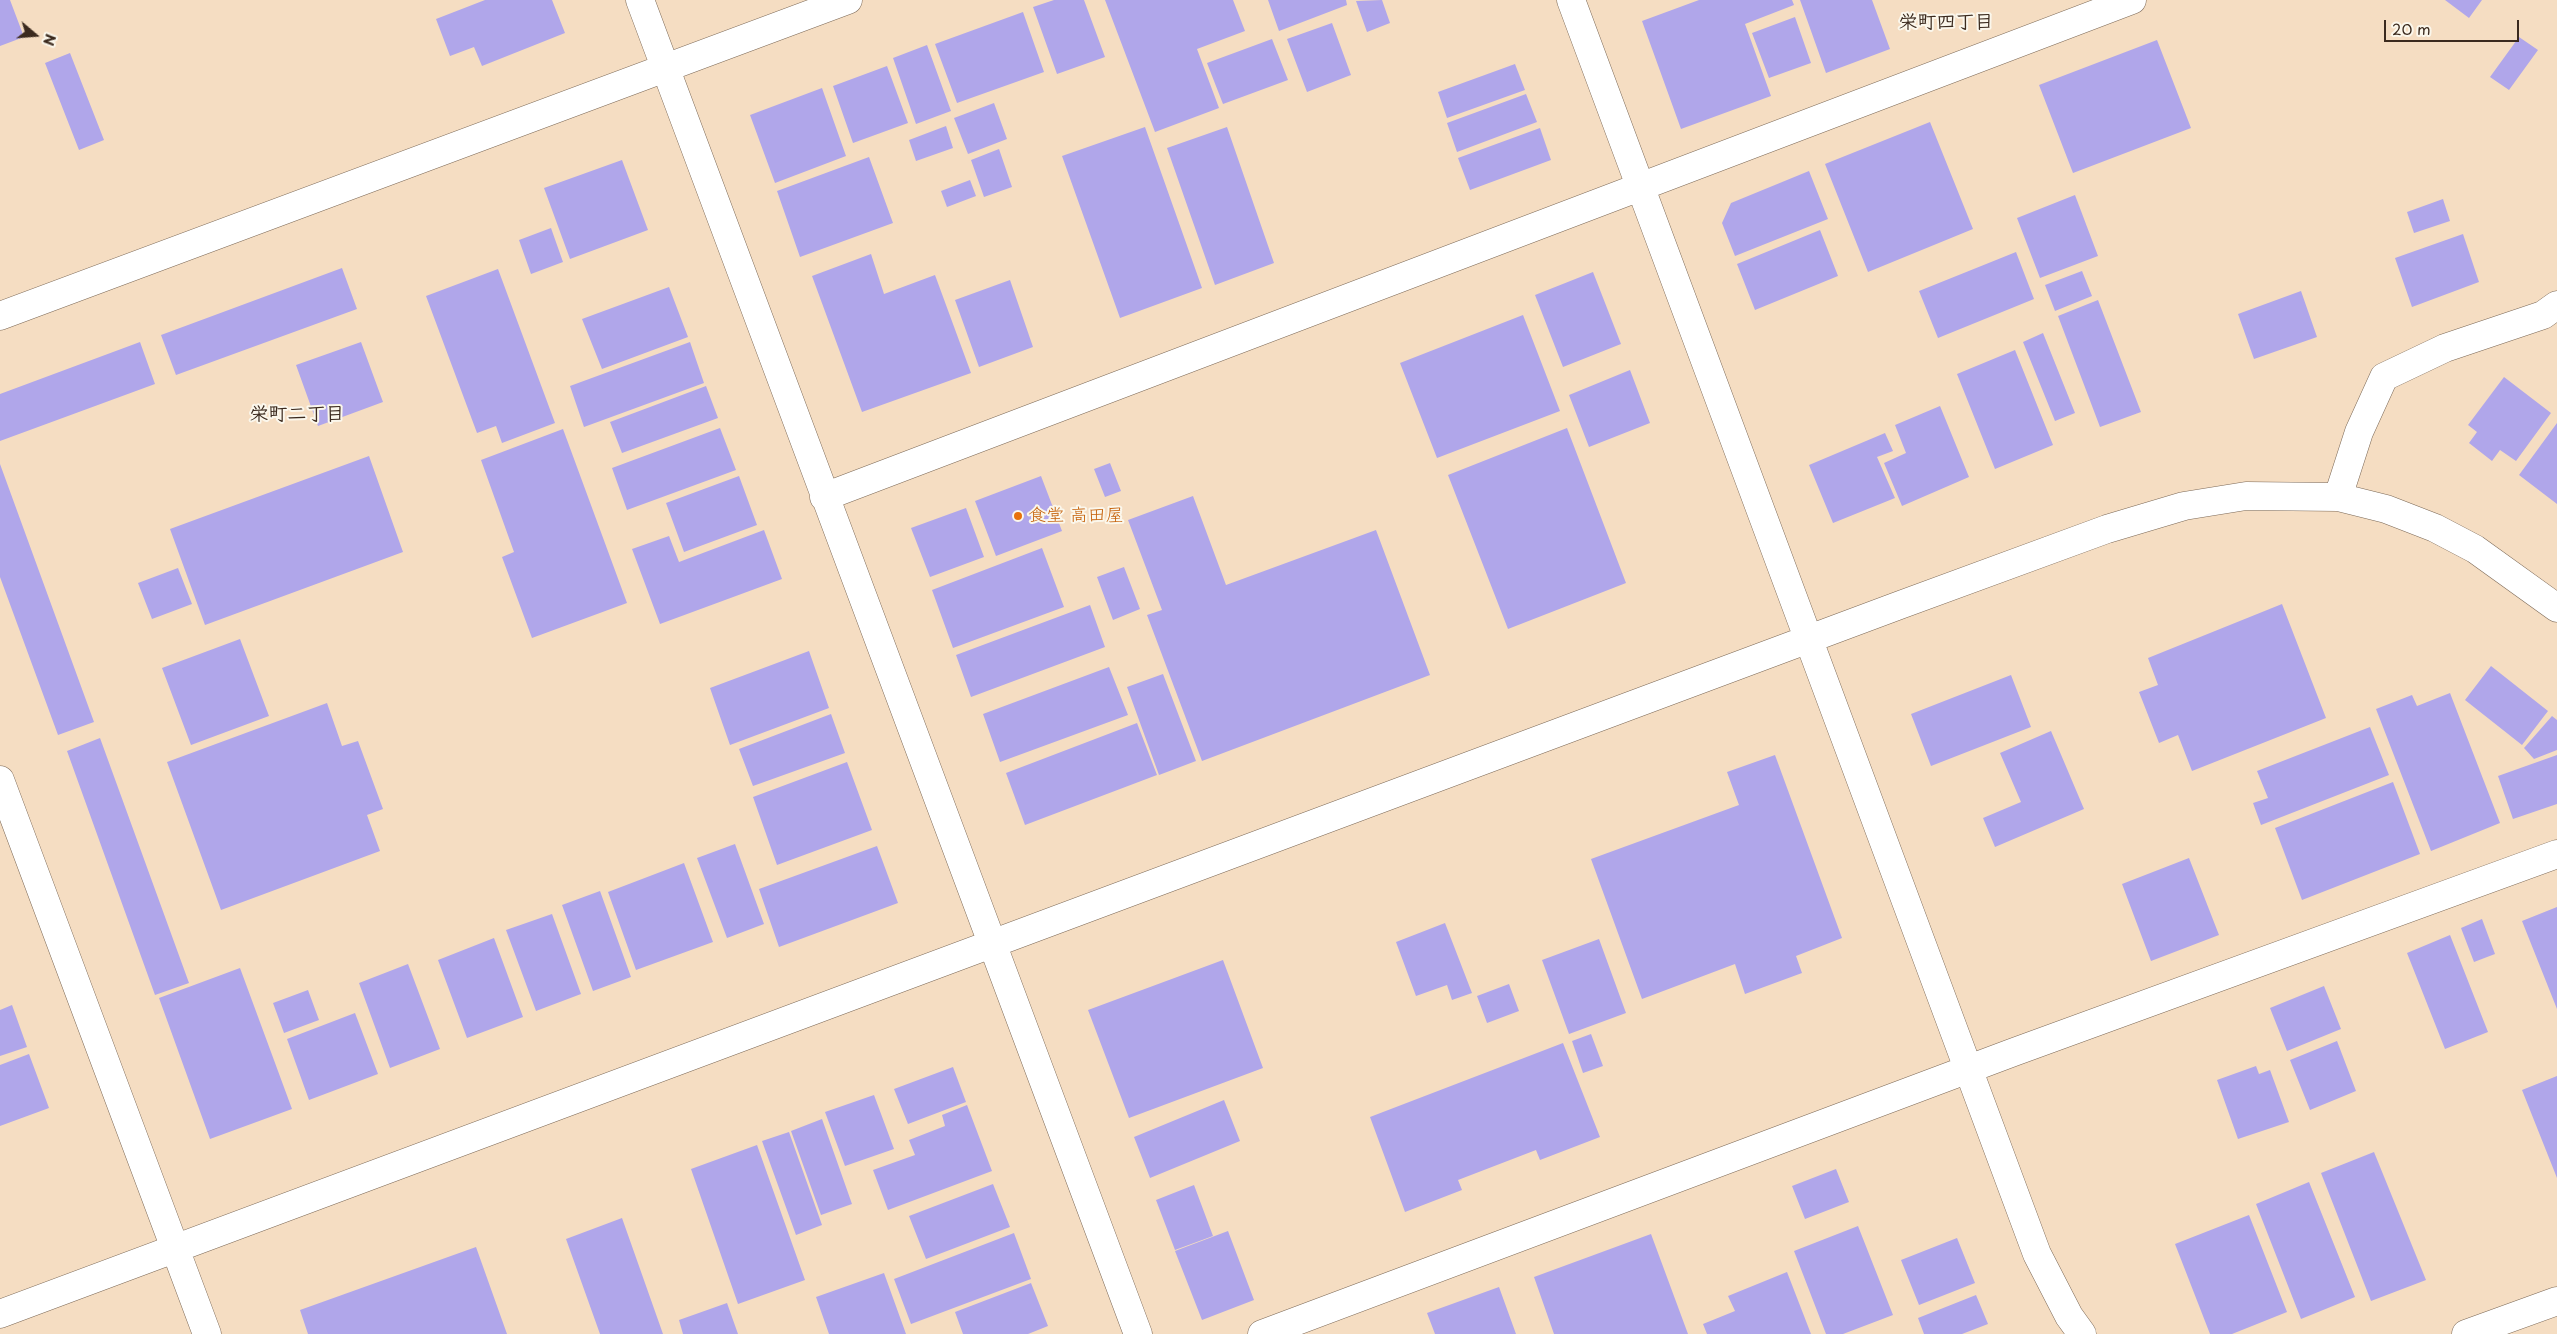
<!DOCTYPE html>
<meta charset="utf-8">
<style>
body{margin:0}
#map{position:relative;width:2557px;height:1334px;overflow:hidden;background:#f5ddc2;font-family:"Playpen Sans",sans-serif}
canvas{display:block}
.north{position:absolute;left:10px;top:10px;width:50px;height:50px;-webkit-text-stroke:4px #fbf7ec;paint-order:stroke;rotate:108deg;font-size:14px;font-weight:700;line-height:20px;text-align:center;color:#3b2a1e}
.north::after{content:'';display:block;margin:auto;width:18px;height:22px;background:#3b2a1e;clip-path:polygon(50% 0,100% 100%,50% 72%,0 100%)}
.scale{position:absolute;left:2384px;top:20px;width:135px;height:22px;box-sizing:border-box;border:2px solid #3b2a1e;border-top:0;padding-left:6px;font-size:15px;line-height:18px;white-space:nowrap;color:#3b2a1e;-webkit-text-stroke:4px #fbf7ec;paint-order:stroke}
</style>
<div id="map">
<canvas width="2557" height="1334"></canvas>
<div class="north">N</div>
<div class="scale">20 m</div>
</div>
<script>
const g = document.querySelector('canvas').getContext('2d');
g.lineJoin = 'round';
function fillPath(path, color) {
  g.fillStyle = color;
  g.fill(path, 'evenodd');
}
function strokePath(path, color, width, dash) {
  g.strokeStyle = color;
  g.lineWidth = width;
  g.lineCap = dash ? 'butt' : 'round';
  g.setLineDash(dash || []);
  g.stroke(path);
}
function label(font, color, halo, rows, align = 'center') {
  g.font = font + ' "Playpen Sans","Klee One",sans-serif';
  g.lineWidth = 4;
  g.setLineDash([]);
  g.textBaseline = 'middle';
  g.strokeStyle = halo;
  g.fillStyle = color;
  for (const [text, x, y, turn = 0] of rows) {
    g.save();
    g.translate(x, y);
    g.rotate((+turn || 0) * Math.PI / 180);
    g.textAlign = isNaN(turn) ? turn : align;
    if (halo) g.strokeText(text, 0, 0);
    g.fillText(text, 0, 0);
    g.restore();
  }
}
const building = new Path2D(`
 M0,0H10L24,37L0,46Z
 M485,0H552L565,33L482,66L474,47L450,56L436,19Z
 M1054,0H1084L1105,57L1057,74L1033,7Z
 M1105,0H1233L1245,31L1197,49L1219,108L1155,132Z
 M1268,0H1346L1347,5L1279,31Z
 M1382,0L1390,23L1367,32L1356,1Z
 M1699,0H1792L1794,5L1745,24L1771,96L1681,129L1642,21Z
 M1800,0H1872L1890,49L1826,73Z
 M2445,0H2482L2469,18Z
 M1023,12L1044,72L957,103L935,44Z
 M1795,17L1811,63L1769,78L1752,33Z
 M1332,23L1351,75L1307,92L1287,39Z
 M2519,37L2538,50L2509,90L2490,77Z
 M1272,39L1288,80L1223,104L1207,63Z
 M2157,40L2191,128L2073,173L2039,85Z
 M927,45L951,111L916,124L893,58Z
 M70,53L104,140L79,150L45,63Z
 M1515,64L1525,90L1447,118L1438,92Z
 M887,66L908,123L853,143L833,86Z
 M822,88L846,156L775,183L750,115Z
 M1526,94L1537,122L1457,152L1447,123Z
 M994,103L1007,139L968,154L954,118Z
 M1930,122L1973,229L1868,272L1825,164Z
 M946,126L953,148L916,161L909,140Z
 M1145,127L1202,288L1120,318L1062,156Z
 M1227,127L1274,263L1215,285L1167,148Z
 M1540,128L1551,160L1470,190L1458,158Z
 M999,149L1012,187L984,197L971,160Z
 M869,157L893,223L800,257L777,191Z
 M622,160L648,230L570,259L544,188Z
 M1809,171L1828,219L1735,256L1722,223L1731,203Z
 M970,180L976,196L947,207L941,191Z
 M2075,195L2098,256L2040,278L2017,218Z
 M2443,199L2450,221L2414,233L2407,212Z
 M551,228L563,262L531,274L519,240Z
 M1820,230L1838,276L1755,310L1737,264Z
 M2463,234L2479,282L2412,307L2395,258Z
 M2016,252L2034,299L1938,338L1919,291Z
 M871,254L884,294L935,275L971,373L862,412L812,276Z
 M342,268L357,309L176,375L161,335Z
 M498,269L555,423L502,443L496,426L477,433L426,296Z
 M2082,271L2092,296L2055,311L2045,285Z
 M1593,272L1621,344L1563,367L1535,295Z
 M1010,280L1033,347L979,367L955,300Z
 M669,287L688,337L602,369L582,319Z
 M2301,291L2317,337L2254,359L2238,314Z
 M2098,300L2141,412L2100,427L2058,316Z
 M1523,315L1560,411L1437,458L1400,363Z
 M2043,333L2075,413L2055,421L2023,342Z
 M140,342L155,384L0,441V394Z
 M361,342L383,402L318,426L296,365Z
 M690,342L704,383L584,427L570,386Z
 M2015,350L2053,445L1995,469L1957,374Z
 M1630,370L1650,423L1589,447L1569,395Z
 M2504,377L2551,413L2516,461L2500,450L2492,461L2469,443L2477,432L2468,425Z
 M706,386L718,418L622,453L610,422Z
 M1940,406L1969,477L1902,506L1884,463L1906,453L1895,425Z
 M2557,423V504L2519,475Z
 M720,428L736,470L627,510L612,468Z
 M1567,428L1626,583L1508,629L1448,475Z
 M563,429L627,603L532,638L502,557L514,552L481,460Z
 M1885,433L1893,451L1877,457L1895,498L1833,523L1809,465Z
 M369,456L403,552L205,625L170,529Z
 M1110,463L1121,491L1105,497L1094,469Z
 M0,464L94,722L58,735L0,577Z
 M739,476L757,525L684,552L666,503Z
 M1041,476L1062,531L996,556L975,501Z
 M1193,496L1226,585L1376,530L1430,675L1202,761L1147,615L1162,610L1128,520Z
 M966,508L984,557L930,577L911,528Z
 M764,530L782,579L660,624L632,549L669,536L679,562Z
 M1042,548L1064,607L953,648L932,590Z
 M1124,567L1140,609L1113,620L1097,577Z
 M178,568L192,604L152,619L138,583Z
 M2282,604L2326,718L2192,771L2178,735L2159,743L2139,692L2158,685L2148,658Z
 M1090,605L1105,647L971,697L956,655Z
 M240,639L269,716L191,745L162,668Z
 M809,651L829,708L730,745L710,688Z
 M2491,666L2548,711L2522,745L2465,700Z
 M1109,667L1128,715L1000,762L983,714Z
 M1163,674L1196,761L1159,775L1127,687Z
 M2011,675L2031,727L1931,766L1911,714Z
 M2450,693L2500,823L2431,851L2376,709L2412,695L2417,706Z
 M327,703L342,746L358,741L383,809L367,815L380,851L221,910L167,762Z
 M831,714L845,753L753,786L739,749Z
 M2552,716L2557,720V750L2534,759L2524,748Z
 M1137,723L1157,775L1025,825L1006,773Z
 M2370,727L2389,775L2261,825L2253,803L2268,798L2257,771Z
 M2051,731L2084,809L1995,847L1983,818L2021,802L2000,753Z
 M100,738L189,983L155,995L67,751Z
 M1775,755L1842,938L1796,956L1802,973L1745,994L1735,964L1642,999L1591,859L1739,805L1727,772Z
 M2557,755V804L2513,819L2498,776Z
 M847,762L872,830L777,865L753,797Z
 M2393,782L2420,854L2302,900L2275,828Z
 M735,844L764,924L727,938L697,858Z
 M877,846L898,903L779,947L759,889Z
 M2189,858L2219,935L2151,961L2122,884Z
 M684,863L713,942L636,970L608,892Z
 M600,891L631,977L593,991L562,905Z
 M2557,907V1009L2522,921Z
 M552,914L581,994L536,1011L506,930Z
 M2482,919L2495,954L2474,962L2461,928Z
 M1445,923L1472,993L1452,1000L1447,985L1416,996L1396,942Z
 M2450,935L2488,1032L2445,1049L2407,953Z
 M494,938L523,1017L467,1038L438,960Z
 M1599,939L1626,1013L1569,1034L1542,960Z
 M1223,960L1263,1068L1129,1118L1088,1010Z
 M408,964L440,1049L390,1068L359,983Z
 M240,968L292,1109L210,1139L159,998Z
 M1509,984L1519,1011L1487,1023L1477,996Z
 M2324,986L2341,1029L2287,1051L2270,1008Z
 M308,990L319,1020L284,1033L273,1003Z
 M12,1005L27,1047L0,1056V1010Z
 M355,1013L378,1074L309,1100L287,1039Z
 M1591,1034L1603,1066L1583,1073L1572,1041Z
 M2337,1041L2356,1091L2310,1110L2290,1060Z
 M1563,1043L1600,1137L1540,1160L1536,1150L1458,1180L1462,1190L1405,1212L1370,1117Z
 M29,1054L49,1108L0,1126V1065Z
 M2256,1066L2259,1074L2270,1070L2289,1122L2238,1139L2217,1080Z
 M953,1067L966,1102L908,1124L894,1089Z
 M2557,1076V1178L2522,1090Z
 M874,1095L894,1149L845,1166L825,1112Z
 M1224,1100L1240,1141L1150,1178L1134,1137Z
 M967,1105L992,1171L888,1210L873,1170L915,1155L909,1140L945,1126L942,1115Z
 M822,1119L852,1204L821,1215L791,1131Z
 M789,1132L822,1225L796,1235L762,1141Z
 M757,1145L805,1280L738,1304L691,1169Z
 M2374,1152L2426,1280L2371,1301L2321,1173Z
 M1836,1169L1849,1202L1805,1219L1792,1186Z
 M2309,1182L2355,1297L2301,1319L2256,1204Z
 M993,1184L1010,1227L926,1259L909,1216Z
 M1194,1185L1213,1236L1175,1250L1156,1200Z
 M2249,1215L2287,1312L2232,1334H2210L2175,1244Z
 M622,1218L663,1334H600L566,1239Z
 M1858,1226L1893,1315L1843,1334H1826L1794,1251Z
 M1228,1231L1254,1300L1202,1320L1175,1251Z
 M1014,1233L1031,1279L911,1324L894,1279Z
 M1651,1234L1688,1334H1554L1534,1277Z
 M1957,1238L1975,1283L1919,1305L1901,1260Z
 M476,1247L507,1334H308L300,1310Z
 M1787,1272L1811,1334H1707L1703,1324L1735,1311L1728,1296Z
 M884,1273L906,1334H829L816,1297Z
 M1031,1283L1048,1326L1028,1334H963L955,1312Z
 M1499,1287L1516,1334H1435L1427,1313Z
 M1976,1295L1988,1324L1962,1334H1924L1918,1318Z
 M727,1303L738,1334H683L679,1320Z`);
const minor = new Path2D(`
 M640,0L1138,1334
 M1571,0L2037,1254L2069,1316L2082,1334
 M0,316L848,0
 M824,497L2132,0
 M2338,497L2359,432L2384,377L2445,348L2543,315L2557,305
 M0,780L207,1334
 M0,1314L1900,605L2107,529L2184,506L2246,496L2338,497L2386,509L2435,528L2475,549L2557,608
 M1262,1334L2014,1052L2557,854
 M2466,1334L2557,1301`);
const markers = [
 [1018,516,5,"#e8710a"]
];
const foodNames = [
 ["食堂 高田屋",1028,516]
];
const neighbourhoodNames = [
 ["栄町四丁目",1946,23],
 ["栄町二丁目",297,415]
];
fillPath(building, '#b0a6ea');
strokePath(minor, '#7c6957', 29);
strokePath(minor, '#fff', 28);
for (const [x, y, r, color] of markers) {
  const dot = new Path2D();
  dot.arc(x, y, r, 0, 2 * Math.PI);
  g.fillStyle = color;
  g.fill(dot);
  strokePath(dot, '#fbf7ec', 2);
}
label('18px', '#c56008', '#fbf7ec', foodNames, 'left');
label('bold 19px', '#3b2a1e', '#fbf7ec', neighbourhoodNames);
</script>
